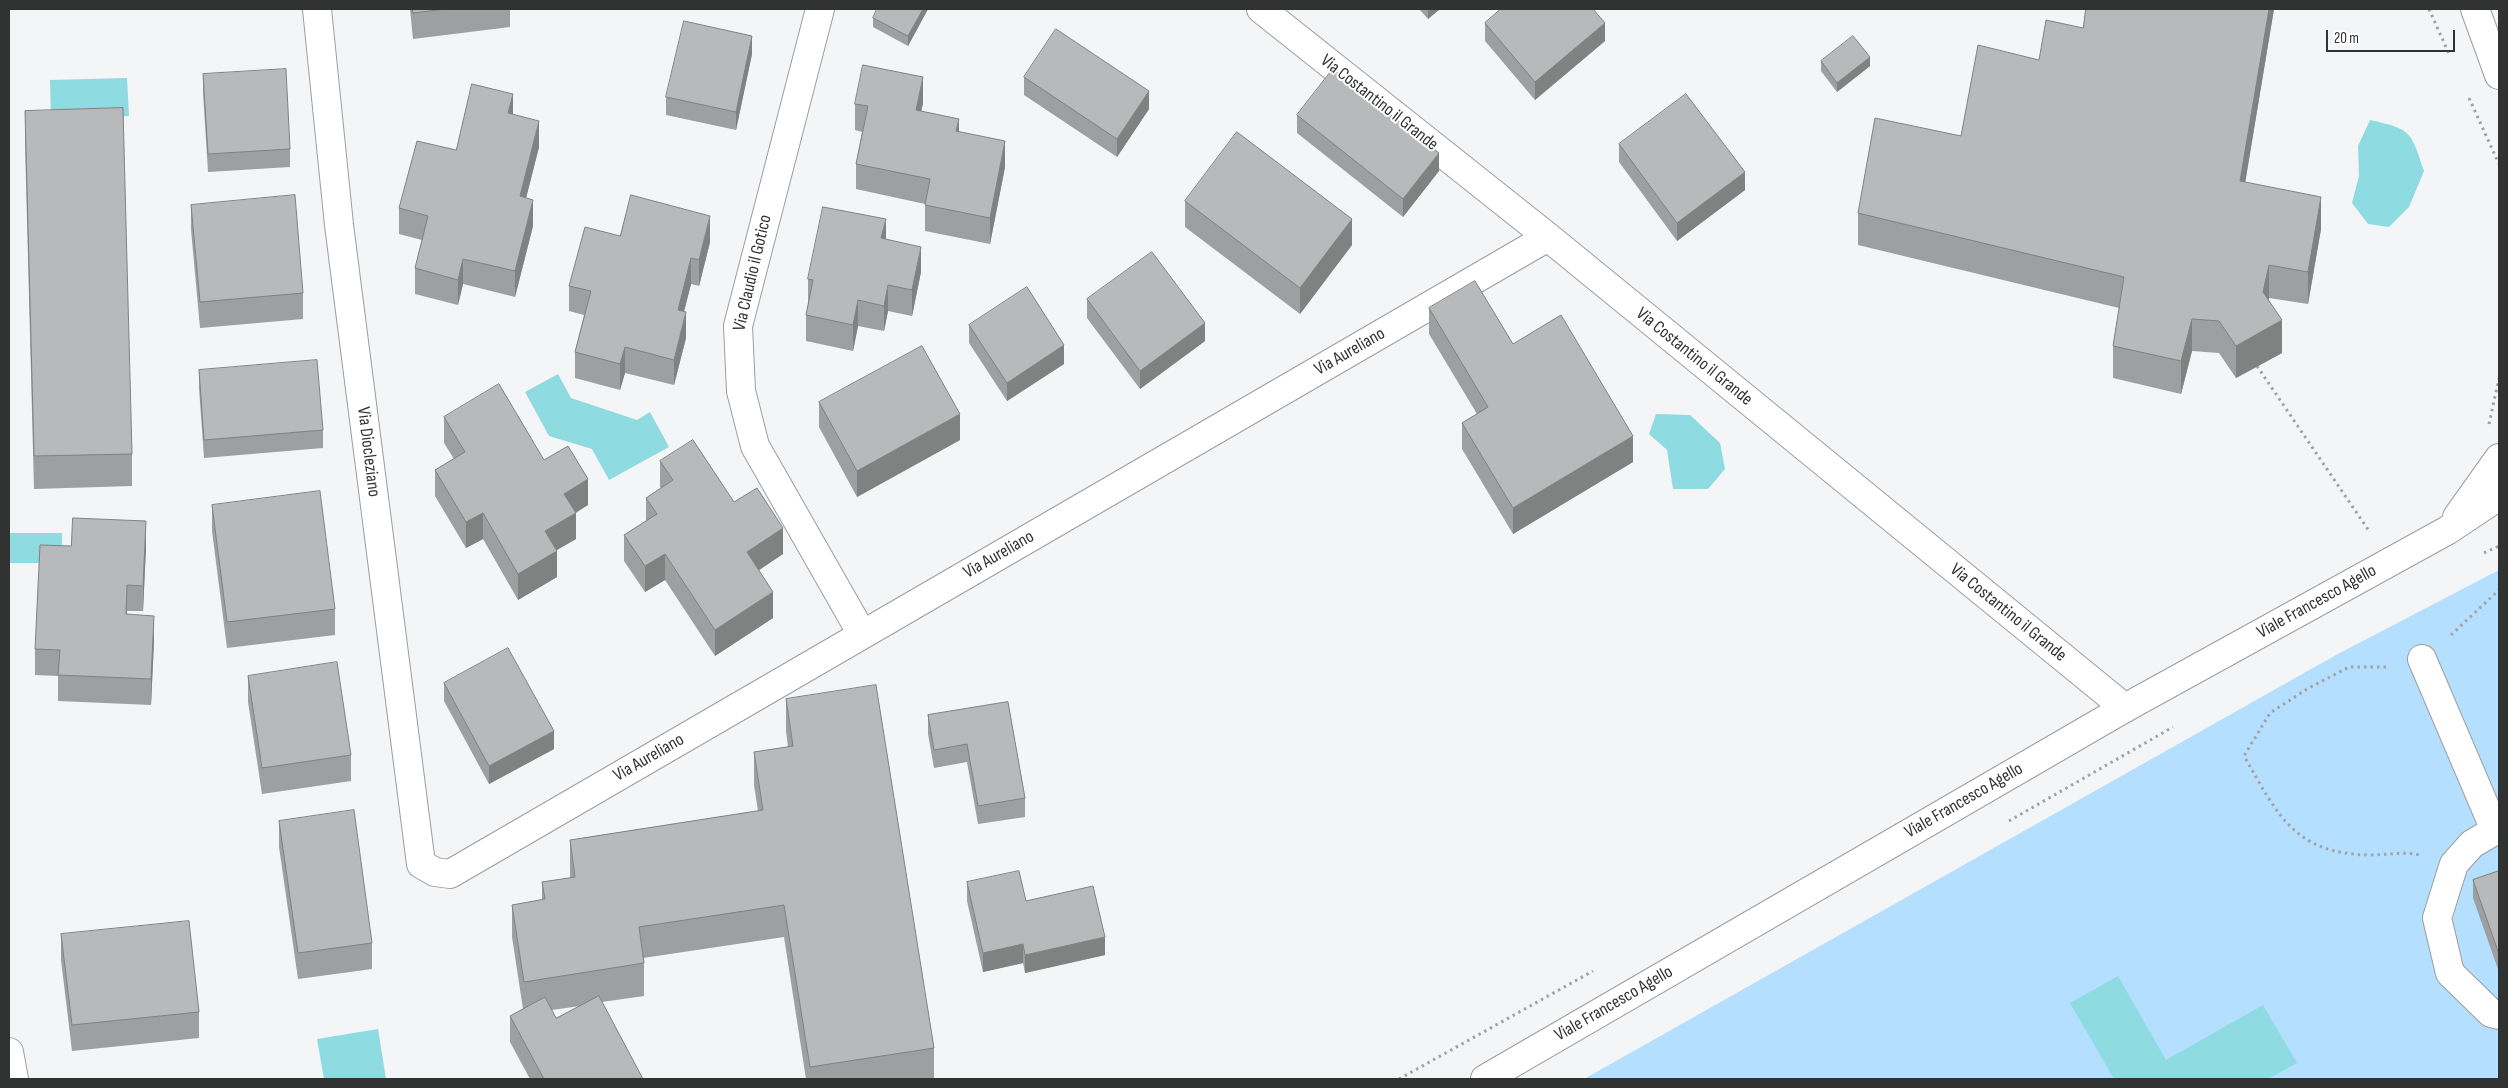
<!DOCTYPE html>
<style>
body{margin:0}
#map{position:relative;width:2508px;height:1088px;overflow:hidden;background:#f4f5f7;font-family:"Sofia Sans Condensed",sans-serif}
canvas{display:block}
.frame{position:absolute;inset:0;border:10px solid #313232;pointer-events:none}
.scale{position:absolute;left:2326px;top:30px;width:129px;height:22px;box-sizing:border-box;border:2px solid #313232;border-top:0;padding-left:6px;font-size:15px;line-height:18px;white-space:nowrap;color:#313232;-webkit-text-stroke:4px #fff;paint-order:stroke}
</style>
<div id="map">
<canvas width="2508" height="1088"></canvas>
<div class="frame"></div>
<div class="scale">20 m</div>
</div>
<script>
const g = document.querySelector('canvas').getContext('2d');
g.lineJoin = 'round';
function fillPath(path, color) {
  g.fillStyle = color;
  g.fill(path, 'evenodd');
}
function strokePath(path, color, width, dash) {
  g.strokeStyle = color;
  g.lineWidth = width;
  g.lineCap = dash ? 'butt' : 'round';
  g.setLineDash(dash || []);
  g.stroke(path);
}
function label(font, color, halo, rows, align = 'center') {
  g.font = font + ' "Sofia Sans Condensed",sans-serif';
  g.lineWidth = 4;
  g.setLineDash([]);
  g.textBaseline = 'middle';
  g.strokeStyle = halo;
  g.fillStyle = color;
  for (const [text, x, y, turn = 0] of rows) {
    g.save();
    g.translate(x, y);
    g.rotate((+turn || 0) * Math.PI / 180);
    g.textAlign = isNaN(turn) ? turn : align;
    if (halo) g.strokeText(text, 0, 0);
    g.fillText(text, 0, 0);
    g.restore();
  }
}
const green = new Path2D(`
 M2499,570V1078L1584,1079L2336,655Z`);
const water = new Path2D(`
 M127,78L129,116L51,119L50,80Z
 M2370,120C2411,129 2411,131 2424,171L2409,207L2389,227L2368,224L2352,203L2359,176L2358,146Z
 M558,374L571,398L637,420L650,412L669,447L609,480L592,449L549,436L525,392Z
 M1656,414L1690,415L1720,443L1725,469L1708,489H1673L1667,450L1649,434Z
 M9,533H62V563H9Z
 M2118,976L2166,1060L2263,1005L2297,1063L2268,1079H2114L2070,1003Z
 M378,1029L386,1079H324L317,1039Z`);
const path = new Path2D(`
 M2429,9L2450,56
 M2469,98L2499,164
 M2257,366L2369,531
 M2489,424L2499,378
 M2484,553L2499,546
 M2451,635L2499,590
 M2386,667H2349L2307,689L2270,713L2244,756C2278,815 2294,854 2370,855C2387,855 2403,851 2419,855
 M2009,821L2173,727
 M1399,1079L1593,971`);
const minor = new Path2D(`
 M317,9L339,225L421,864L435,872L450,874L1548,237
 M820,9L738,326L741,391L755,446L862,634
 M1261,9L1548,237L2125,708
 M2475,9L2499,75
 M2422,659L2495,830
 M2499,828L2472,844L2454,864L2437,918L2450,973L2491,1013L2499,1015
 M9,1052L14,1079`);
const major = new Path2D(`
 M2457,517L2499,458
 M1485,1079L2125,708L2448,530L2499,496`);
const wall = new Path2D(`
 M410,9H510V27L413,39Z
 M928,9L908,46L873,27V18Z
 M1419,9H1440L1428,19Z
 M2086,9H2274L2245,182L2321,229L2308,304L2269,298L2268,300L2282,353L2236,378L2219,353L2192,351L2181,394L2113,378V346L2119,308L1858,245V213L1961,136L2039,60L2083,28Z
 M1485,23L1605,41L1535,100L1485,41Z
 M752,54L736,130L666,115V97Z
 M1821,61L1870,66L1837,92L1821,71Z
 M203,74L290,149V167L208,172L203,92Z
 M1024,77L1149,109L1117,157L1024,95Z
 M923,103L921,111L959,132L1005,167L990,244L925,231V204L856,189V164L862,132L855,130V104Z
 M25,111L132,454V486L34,489L25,143Z
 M513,114L539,147L526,198L533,226L515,297L463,284L458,305L415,294V268L422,240L399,234V208L456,150Z
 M1297,115L1439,171L1403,217L1297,133Z
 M1619,144L1745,190L1677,241L1619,162Z
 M1185,201L1352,245L1300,314L1185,227Z
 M191,205L303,293V319L200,328L191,230Z
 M620,236L710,242L699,286L691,284L684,311L686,338L674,385L625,373L620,390L575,378V352L584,315L569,311V286Z
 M886,239L921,272L912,316L888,311L884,331L858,326L853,351L806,341V315L808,305V279Z
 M1087,299L1205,341L1140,389L1087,318Z
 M1429,308L1513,344L1633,462L1513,534L1462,449V423L1477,414L1429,334Z
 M969,325L1064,364L1007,401L969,343Z
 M199,370L323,430V448L204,458L199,388Z
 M819,402L960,440L857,497L819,427Z
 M444,417L544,460L588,505L576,513V539L556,550L557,577L518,600L483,539L466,548L435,496V470L454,459L444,443Z
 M660,461L734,502L783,554L759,570L773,618L715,656L665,580L645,592L624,561V535L646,521V498L661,488L660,487Z
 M212,505L335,609V635L227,648L212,531Z
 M71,546L146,547L143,611H127V614L154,641L151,705L58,701V676L35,675V649Z
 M248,676L351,755V781L262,794L248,702Z
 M444,683L554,749L489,784L444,701Z
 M786,699L934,1048V1079H806L784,937L643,958L644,963V996L602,1002L643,1079H530L510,1042V1016L523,1009L512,937V905L542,900V882L570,878V840L758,811L754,785V752L788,747L786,731ZM580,1006L556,1018L552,1010Z
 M1008,702L1025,798V817L978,824L967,762L934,768L928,734V715Z
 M279,821L372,943V969L298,979L279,847Z
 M2499,871V972L2473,898V880Z
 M967,882L1026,901L1105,955L1025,973L1023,963L983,972L967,901Z
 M61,934L199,1012V1038L72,1051L61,960Z`);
const shadedWall = new Path2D(`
 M923,9H928L908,46V36Z
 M1428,9H1440L1428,19Z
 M2269,9H2274L2240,214V181Z
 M1605,23V41L1535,100V82Z
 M752,36V54L736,130V112Z
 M1870,57V66L1837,92V83Z
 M923,77V103L916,136V110Z
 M1149,91V109L1117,157V139Z
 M513,94V120L508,113Z
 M959,119V145L956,131Z
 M539,121V147L520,222V196Z
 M1005,141V167L990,244V218Z
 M1439,153V171L1403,217V199Z
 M1745,172V190L1677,241V223Z
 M2321,197V229L2308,304V272Z
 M533,200V226L515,297V271Z
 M710,216V242L699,286V260Z
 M886,219V245L881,238Z
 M1352,219V245L1300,314V288Z
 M921,247V272L912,316V290Z
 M691,258V284L678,336V310Z
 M463,259V284L458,305V280Z
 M2269,265V298L2263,324V292Z
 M888,285V311L884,331V306Z
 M858,300V326L853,351V325Z
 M686,312V338L674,385V360Z
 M2192,319V351L2181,394V361Z
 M2282,320V353L2236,378V346Z
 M1205,323V341L1140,389V371Z
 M1064,345V364L1007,401V383Z
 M625,347V373L620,390V364Z
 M960,414V440L857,497V471Z
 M1633,436V462L1513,534V508Z
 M588,479V505L564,519V494Z
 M483,513V539L466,548V522Z
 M576,513V539L545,557V531Z
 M146,521V547L143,611V586Z
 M783,528V554L747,578V552Z
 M557,551V577L518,600V574Z
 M665,554V580L645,592V566Z
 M127,585V611L126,640V614Z
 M773,592V618L715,656V630Z
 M154,616V641L151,705V679Z
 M554,731V749L489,784V766Z
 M1105,937V955L1025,973V955Z
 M1023,944V963L983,972V953Z`);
const building = new Path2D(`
 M413,9H446L413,13Z
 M877,9H923L908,36L873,18Z
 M1501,9H1593L1605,23L1535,82L1485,23Z
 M2086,9H2269L2240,181L2321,197L2308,272L2269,265L2263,292L2282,320L2236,346L2219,321L2192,319L2181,361L2113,346L2124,277L1858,213L1875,118L1961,136L1978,45L2039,60L2046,20L2083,28Z
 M684,21L752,36L736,112L666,97Z
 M1056,29L1149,91L1117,139L1024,77Z
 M1853,36L1870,57L1837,83L1821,61Z
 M863,65L923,77L916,110L959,119L956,131L1005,141L990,218L925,205L930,179L856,164L868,106L855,104Z
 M286,69L290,149L208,154L203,74Z
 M1333,69L1439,153L1403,199L1297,115Z
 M472,84L513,94L508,113L539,121L520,196L533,200L515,271L463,259L458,280L415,268L428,216L399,208L417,141L456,150Z
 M1686,94L1745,172L1677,223L1619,144Z
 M123,108L132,454L34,456L25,111Z
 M1237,132L1352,219L1300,288L1185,201Z
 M295,195L303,293L200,302L191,205Z
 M631,195L710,216L699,260L691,258L678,310L686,312L674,360L625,347L620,364L575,352L591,291L569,286L585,227L620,236Z
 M823,207L886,219L881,238L921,247L912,290L888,285L884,306L858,300L853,325L806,315L813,280L808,279Z
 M1152,252L1205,323L1140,371L1087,299Z
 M1475,281L1513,344L1561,315L1633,436L1513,508L1462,423L1488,407L1429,308Z
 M1027,287L1064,345L1007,383L969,325Z
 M922,346L960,414L857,471L819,402Z
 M317,360L323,430L204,440L199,370Z
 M499,384L544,460L568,446L588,479L564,494L576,513L545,531L557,551L518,574L483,513L466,522L435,470L465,452L444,417Z
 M693,440L734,502L757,488L783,528L747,552L773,592L715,630L665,554L645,566L624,535L657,514L646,498L673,480L660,461Z
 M320,491L335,609L227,622L212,505Z
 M73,518L146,521L143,586L127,585L126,614L154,616L151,679L58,675L60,650L35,649L40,545L71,546Z
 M508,648L554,731L489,766L444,683Z
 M337,662L351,755L262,768L248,676Z
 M876,685L934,1048L810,1067L784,905L639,927L644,963L524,982L512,905L545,899L542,882L575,877L570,840L763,810L754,752L793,746L786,699Z
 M1008,702L1025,798L978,806L967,744L934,750L928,715Z
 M354,810L372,943L298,953L279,821Z
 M1019,871L1026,901L1093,886L1105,937L1025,955L1023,944L983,953L967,882Z
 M2499,871V954L2473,880Z
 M189,921L199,1012L72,1025L61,934Z
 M599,996L643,1079H544L510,1016L545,997L556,1018Z`);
const streetNames = [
 ["Via Costantino il Grande",1379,103,38],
 ["Via Claudio il Gotico",753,273,-77],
 ["Via Aureliano",1350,352,-30],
 ["Via Costantino il Grande",1694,357,39],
 ["Via Diocleziano",368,452,83],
 ["Via Aureliano",999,555,-30],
 ["Viale Francesco Agello",2317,602,-29],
 ["Via Costantino il Grande",2008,613,39],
 ["Via Aureliano",649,758,-30],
 ["Viale Francesco Agello",1964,801,-30],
 ["Viale Francesco Agello",1614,1004,-30]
];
fillPath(green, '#b5dfff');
fillPath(water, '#8fdbe2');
strokePath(minor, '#9c9d9e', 30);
strokePath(major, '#9c9d9e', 30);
strokePath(path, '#a2a3a4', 3, [2.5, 4]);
strokePath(minor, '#fff', 28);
strokePath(major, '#fff', 28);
fillPath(wall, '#9d9fa0');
fillPath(shadedWall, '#808282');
fillPath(building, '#b7b9ba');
strokePath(building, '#808282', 1);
label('18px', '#313232', '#fff', streetNames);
</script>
